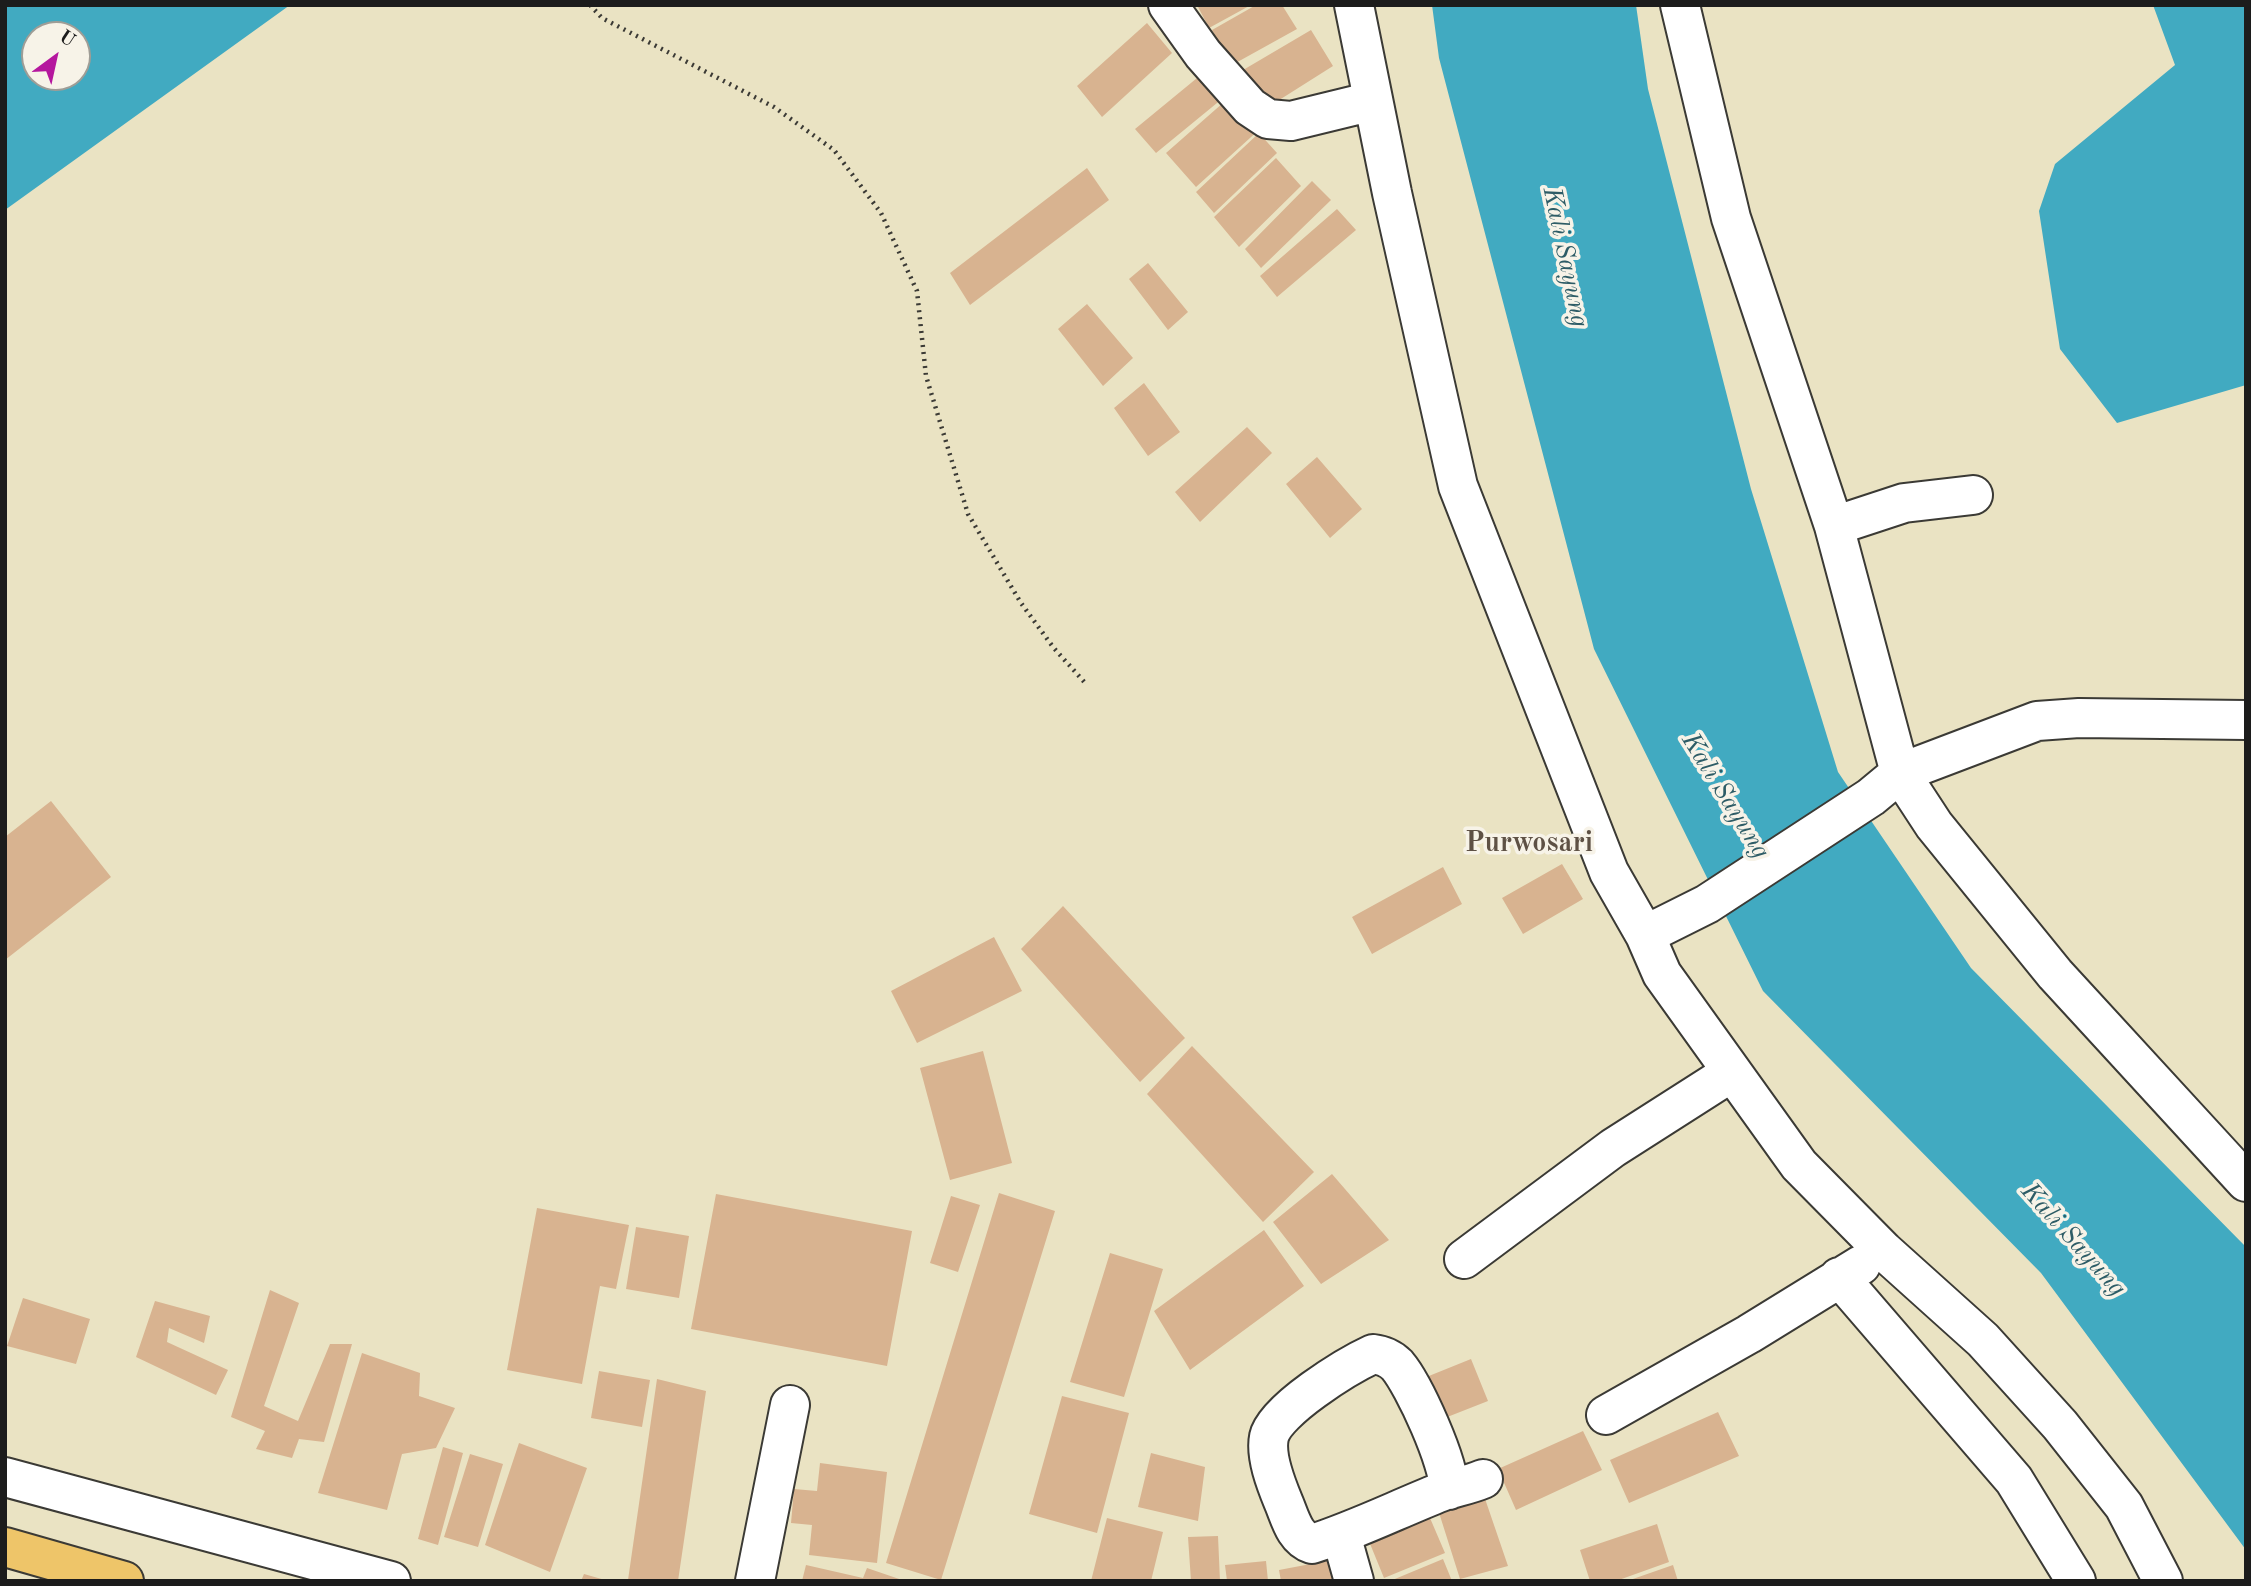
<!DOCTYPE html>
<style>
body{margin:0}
#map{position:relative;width:2251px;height:1586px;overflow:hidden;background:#eae3c3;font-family:"Old Standard TT",serif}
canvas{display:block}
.frame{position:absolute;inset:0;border:7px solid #1c1c1c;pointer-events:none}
.north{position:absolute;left:21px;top:21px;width:70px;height:70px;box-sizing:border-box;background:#f7f3e8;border:2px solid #9f9d96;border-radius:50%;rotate:33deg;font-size:19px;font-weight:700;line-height:28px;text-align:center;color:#1c1c1c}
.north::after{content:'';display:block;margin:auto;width:24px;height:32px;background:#b5179e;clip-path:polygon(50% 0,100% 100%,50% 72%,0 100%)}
</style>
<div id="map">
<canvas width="2251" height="1586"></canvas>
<div class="frame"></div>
<div class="north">U</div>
</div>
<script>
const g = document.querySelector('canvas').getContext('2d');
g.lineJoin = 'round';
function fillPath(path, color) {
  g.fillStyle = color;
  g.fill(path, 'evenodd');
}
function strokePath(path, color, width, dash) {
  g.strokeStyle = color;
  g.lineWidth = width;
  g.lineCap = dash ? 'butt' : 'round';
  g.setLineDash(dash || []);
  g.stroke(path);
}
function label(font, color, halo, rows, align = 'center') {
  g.font = font + ' "Old Standard TT",serif';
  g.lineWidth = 7;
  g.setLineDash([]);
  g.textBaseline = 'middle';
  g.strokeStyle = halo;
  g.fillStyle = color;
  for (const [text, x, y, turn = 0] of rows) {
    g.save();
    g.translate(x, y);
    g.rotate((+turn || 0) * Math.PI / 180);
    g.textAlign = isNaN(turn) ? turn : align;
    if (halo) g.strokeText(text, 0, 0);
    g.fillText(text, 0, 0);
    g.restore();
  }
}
const water = new Path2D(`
 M5,5H290L5,210ZM35,35H77V77H35Z
 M1432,5H1636L1648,89L1751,489L1838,772L1971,968L2246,1247V1550L2041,1273L1763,991L1594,649L1439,58Z
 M2153,5H2246V385L2117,423L2060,349L2039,211L2055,164L2175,65Z`);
const building = new Path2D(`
 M1197,5H1251L1209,28Z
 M1256,5H1282L1297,29L1232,65L1212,30Z
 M1147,23L1172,53L1102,117L1077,86Z
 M1311,30L1333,66L1265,109L1238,73Z
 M1208,69L1228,94L1156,153L1135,129Z
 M1232,95L1261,128L1196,187L1166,153Z
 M1259,133L1277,153L1214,213L1196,192Z
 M1276,158L1301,186L1239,247L1214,217Z
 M1087,168L1109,200L970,305L950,273Z
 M1312,181L1331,200L1261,268L1245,249Z
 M1337,209L1356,230L1277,297L1260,276Z
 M1148,263L1188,312L1168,330L1129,279Z
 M1087,304L1133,358L1103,386L1058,329Z
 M1144,383L1180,432L1148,456L1114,408Z
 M1247,427L1272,453L1200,522L1175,492Z
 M1317,457L1362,509L1330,538L1286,484Z
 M51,801L111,877L5,960V837Z
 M1562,864L1583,899L1523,934L1502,898Z
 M1443,867L1462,904L1372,954L1352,917Z
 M1063,906L1185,1038L1140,1082L1021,949Z
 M994,937L1022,991L917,1043L891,991Z
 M1192,1046L1314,1172L1263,1222L1147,1094Z
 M983,1051L1012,1163L950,1180L920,1068Z
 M1332,1174L1389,1240L1321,1284L1273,1222Z
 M999,1193L1055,1211L941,1580L886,1563Z
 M716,1194L912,1231L887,1366L691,1329Z
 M951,1196L980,1205L958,1272L930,1263Z
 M537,1208L629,1225L616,1289L600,1286L582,1384L507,1370Z
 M636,1227L689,1236L679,1298L626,1289Z
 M1264,1230L1304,1286L1190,1370L1154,1311Z
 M1110,1253L1163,1269L1124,1397L1070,1382Z
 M270,1290L299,1303L264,1406L298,1421L330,1344H352L324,1442L299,1439L292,1458L256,1449L265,1431L231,1417Z
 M23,1298L90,1319L76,1364L7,1346Z
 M155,1301L210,1316L204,1343L169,1328L167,1342L228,1370L216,1395L136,1357Z
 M362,1353L420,1373L419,1396L455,1408L436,1448L402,1454L387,1510L318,1493Z
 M1471,1359L1488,1401L1432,1423L1414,1382Z
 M599,1371L650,1380L642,1427L591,1418Z
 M657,1379L706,1391L678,1581H631L628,1580Z
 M1062,1396L1129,1413L1097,1533L1029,1514Z
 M1718,1412L1739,1456L1629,1503L1610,1460Z
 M1583,1431L1602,1470L1516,1510L1498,1469Z
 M519,1443L587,1468L550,1572L485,1545Z
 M443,1447L463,1453L438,1545L418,1539Z
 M1151,1453L1205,1467L1198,1521L1138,1507Z
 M470,1454L503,1464L478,1547L444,1537Z
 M820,1463L887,1472L877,1563L809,1555L812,1525L791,1523L794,1489L817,1491Z
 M1481,1487L1508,1566L1460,1579L1435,1500Z
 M1424,1504L1445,1553L1384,1578L1364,1529Z
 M1107,1518L1163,1532L1151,1581H1091Z
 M1657,1524L1669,1562L1616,1581H1590L1580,1550Z
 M1218,1536L1220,1581H1191L1188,1537Z
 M1337,1559L1342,1581H1281L1279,1570Z
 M1443,1559L1452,1581H1390Z
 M1266,1561L1268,1581H1227L1225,1565Z
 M806,1565L863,1578L867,1568L905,1581H802Z
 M1673,1565L1678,1581H1630V1580Z
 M584,1574L605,1580V1581H581Z`);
const path = new Path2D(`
 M590,5L602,18L774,107L834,150L881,213L917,291L926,376L968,514L1021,603L1053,647L1086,684`);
const minor = new Path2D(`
 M1168,5L1203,54L1250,107L1268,119L1291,121L1373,101
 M1354,5L1392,193L1458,486L1609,872L1645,935L1662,974L1799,1165L1884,1251L1983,1340L2060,1425L2124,1506L2163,1581
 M1680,5L1731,218L1834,526L1900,773L1934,825L2055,974L2246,1182
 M1834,526L1904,503L1973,495
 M1645,935L1707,904L1871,797L1900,773L2037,721L2079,718L2246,720
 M1464,1259L1613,1148L1732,1072
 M1839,1277L2014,1480L2076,1581
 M1606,1415L1749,1334L1861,1265
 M5,1477L391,1581
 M1449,1490C1450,1464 1414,1385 1397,1365C1390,1358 1382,1355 1373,1354C1347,1366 1275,1410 1269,1437C1265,1456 1276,1484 1283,1501C1290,1517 1294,1538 1312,1544C1356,1530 1398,1509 1441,1492C1455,1487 1469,1485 1483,1479
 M1341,1535L1354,1581
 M755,1581L790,1405`);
const highway = new Path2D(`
 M5,1547L124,1581`);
const waterNames = [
 ["Kali Sayung",1565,257,78],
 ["Kali Sayung",1725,796,58],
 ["Kali Sayung",2073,1240,48]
];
const quarterNames = [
 ["Purwosari",1529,844]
];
fillPath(water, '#41aac1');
fillPath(building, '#d8b390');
strokePath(minor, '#3b3a35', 42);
strokePath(highway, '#3b3a35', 42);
strokePath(path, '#3b3a35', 4.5, [2, 5]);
strokePath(minor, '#fff', 38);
strokePath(highway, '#eec569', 38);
label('italic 26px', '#2d5c66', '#f7f3e8', waterNames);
label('bold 28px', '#5e5145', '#f7f3e8', quarterNames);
</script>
